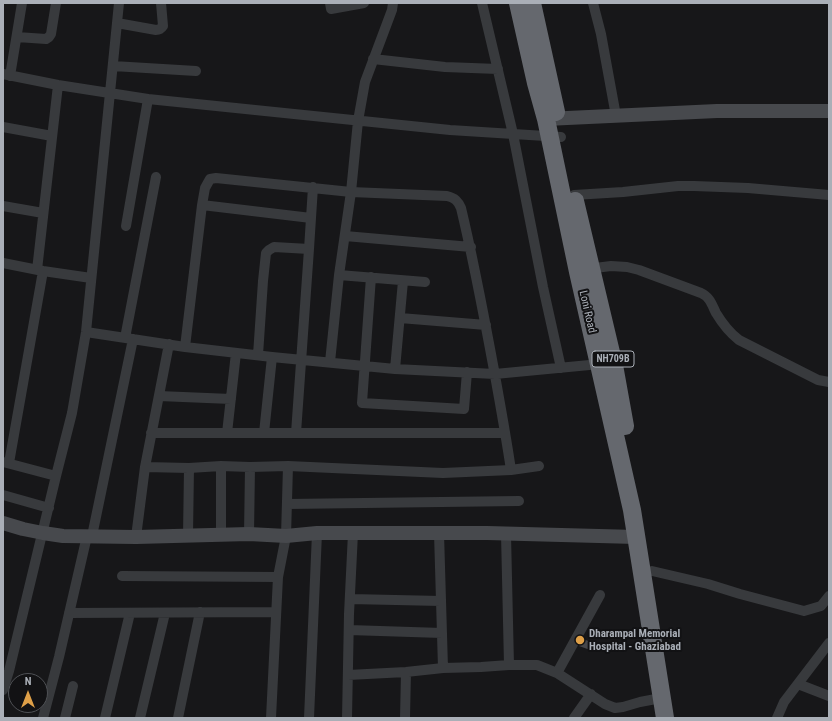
<!DOCTYPE html>
<style>
body{margin:0}
#map{position:relative;width:832px;height:721px;overflow:hidden;background:#171719;font-family:"Roboto Condensed",sans-serif}
canvas{display:block}
.frame{position:absolute;inset:0;border:4px solid #aaafb7;pointer-events:none}
.north{position:absolute;left:8px;top:673px;width:40px;height:40px;box-sizing:border-box;background:#121214;border:1px solid #4f5155;border-radius:50%;rotate:0deg;font-size:11px;font-weight:700;line-height:16px;text-align:center;color:#aaafb7}
.north::after{content:'';display:block;margin:auto;width:14px;height:18px;background:#dfa048;clip-path:polygon(50% 0,100% 100%,50% 72%,0 100%)}
</style>
<div id="map">
<canvas width="832" height="721"></canvas>
<div class="frame"></div>
<div class="north">N</div>
</div>
<script>
const g = document.querySelector('canvas').getContext('2d');
g.lineJoin = 'round';
function fillPath(path, color) {
  g.fillStyle = color;
  g.fill(path, 'evenodd');
}
function strokePath(path, color, width, dash) {
  g.strokeStyle = color;
  g.lineWidth = width;
  g.lineCap = dash ? 'butt' : 'round';
  g.setLineDash(dash || []);
  g.stroke(path);
}
function label(font, color, halo, rows, align = 'center') {
  g.font = font + ' "Roboto Condensed",sans-serif';
  g.lineWidth = 4;
  g.setLineDash([]);
  g.textBaseline = 'middle';
  g.strokeStyle = halo;
  g.fillStyle = color;
  for (const [text, x, y, turn = 0] of rows) {
    g.save();
    g.translate(x, y);
    g.rotate((+turn || 0) * Math.PI / 180);
    g.textAlign = isNaN(turn) ? turn : align;
    if (halo) g.strokeText(text, 0, 0);
    g.fillText(text, 0, 0);
    g.restore();
  }
}
const building = new Path2D(`
 M583,639L596,644L593,651L579,646Z`);
const street = new Path2D(`
 M330,3L331,9L364,3
 M482,3L513,134L543,287L561,368
 M593,3L601,34L616,116
 M117,23L156,30C159,30 161,29 163,26L161,3
 M17,37L46,39L49,37L51,34L56,3
 M373,59L445,67L498,69
 M113,66L196,71
 M3,74L58,85L148,99L450,130L561,137
 M10,76L22,3
 M3,127L52,136
 M574,195L623,192L678,186H694L748,188L829,195
 M202,205L311,218
 M3,206L43,213
 M126,226L148,99
 M345,236L471,247
 M3,263L43,271L91,278
 M587,269L611,266L627,267L639,270L701,293C710,297 712,305 716,313C722,323 730,333 739,340L818,380L829,382
 M37,270L58,85
 M339,275L425,282
 M371,277L362,403L464,409L467,372
 M400,318L486,325
 M86,332L185,347L272,357L395,369L495,374L600,364
 M125,338L156,177
 M185,347L202,205L205,188L210,179L216,178L351,192L447,196C455,198 458,201 461,208C474,262 484,316 494,370C500,403 506,436 511,470
 M258,355L263,281L266,253L269,250L274,247L309,249
 M330,362L339,275L351,192L358,121L365,82L392,10L393,3
 M395,369L403,281
 M159,396L231,399
 M151,433H505
 M227,433L236,353
 M264,433L272,357
 M296,433L309,249L313,187
 M3,462L56,476
 M9,463L43,271
 M221,466V535
 M145,467L189,468L221,466L250,467L288,466L443,473L511,470L539,466
 M3,495L49,508
 M287,504L519,501
 M439,533L443,668
 M249,534L250,467
 M506,534L509,665
 M188,535L189,468
 M92,536L133,339
 M136,537L145,467L169,344
 M652,571L708,584L740,594L804,611L821,606L829,596
 M122,576L278,577
 M350,599L441,601
 M69,613L276,612
 M349,630L442,633
 M557,673L600,595
 M348,675L406,672L443,668L481,667L509,665H537L557,673L605,704L615,708L623,707L640,702L661,698
 M798,684L829,696
 M3,690L9,671L56,476L72,413L86,332L119,3
 M43,718L59,657L87,536
 M65,718L73,686
 M105,718L130,613
 M140,718L165,613
 M178,718L200,612
 M271,718L278,577L286,536L288,466
 M309,718L317,533
 M347,718L349,614L353,533
 M405,718L406,672
 M574,718L591,694
 M777,718L784,702L829,643`);
const secondary = new Path2D(`
 M546,119L717,111H829
 M3,523L23,529L43,533L63,536L136,537L249,534L286,536L317,533H487L636,537`);
const highway = new Path2D(`
 M518,3L536,83L546,119L578,272L632,510L665,718
 M532,3L556,112
 M575,201L614,365L625,426`);
const markers = [
 [580,640,5,"#dfa048"]
];
const shields = [
 [613,359,42]
];
const shieldNames = [
 ["NH709B",613,359]
];
const streetNames = [
 ["Loni Road",587,312,77]
];
const poiNames = [
 ["Dharampal Memorial",589,634],
 ["Hospital - Ghaziabad",589,647]
];
fillPath(building, '#46474b');
strokePath(street, '#383a3d', 10);
strokePath(secondary, '#47494d', 14);
strokePath(highway, '#65686e', 18);
for (const [x, y, r, color] of markers) {
  const dot = new Path2D();
  dot.arc(x, y, r, 0, 2 * Math.PI);
  g.fillStyle = color;
  g.fill(dot);
  strokePath(dot, '#121214', 1.5);
}
for (const [x, y, w] of shields) {
  const box = new Path2D();
  box.roundRect(x - w / 2, y - 8, w, 16, 3);
  g.fillStyle = '#121214';
  g.fill(box);
  strokePath(box, '#aaafb7', 1);
}
label('bold 10px', '#aaafb7', null, shieldNames);
label('11px', '#aaafb7', '#121214', streetNames);
label('bold 11px', '#aaafb7', '#121214', poiNames, 'left');
</script>
